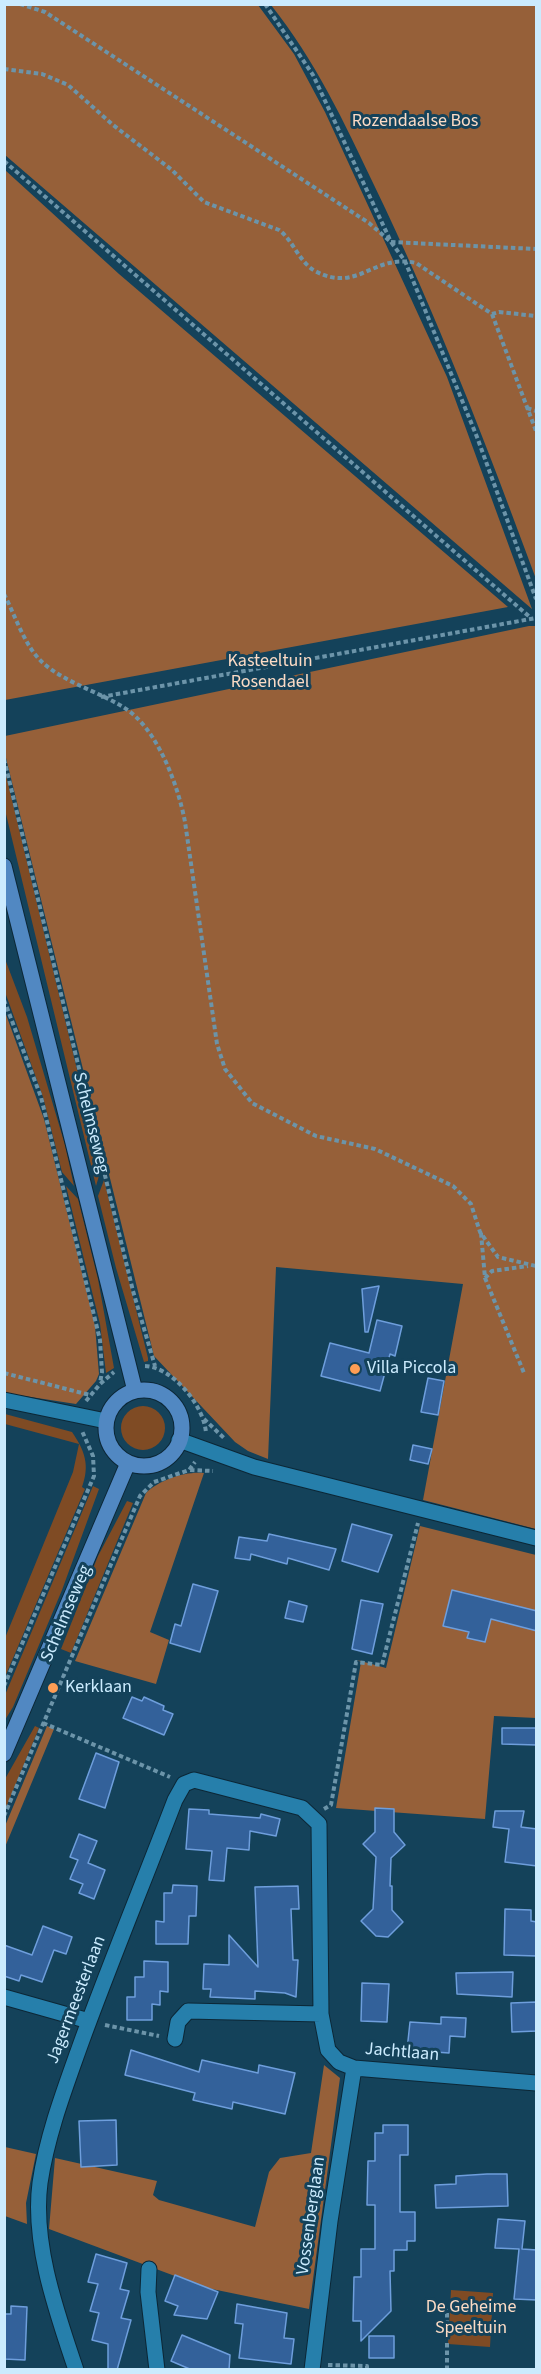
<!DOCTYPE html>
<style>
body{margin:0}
#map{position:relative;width:541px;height:2374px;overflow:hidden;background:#14425a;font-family:"Source Sans 3",sans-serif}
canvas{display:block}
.frame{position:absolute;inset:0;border:6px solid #cbebfe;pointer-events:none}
</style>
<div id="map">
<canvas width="541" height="2374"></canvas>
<div class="frame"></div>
</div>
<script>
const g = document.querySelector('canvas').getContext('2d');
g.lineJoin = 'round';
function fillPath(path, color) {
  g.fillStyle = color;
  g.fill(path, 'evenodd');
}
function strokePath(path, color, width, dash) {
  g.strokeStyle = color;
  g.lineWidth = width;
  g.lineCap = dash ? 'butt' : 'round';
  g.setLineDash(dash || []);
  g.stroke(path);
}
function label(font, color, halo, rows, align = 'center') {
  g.font = font + ' "Source Sans 3",sans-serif';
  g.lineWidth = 6;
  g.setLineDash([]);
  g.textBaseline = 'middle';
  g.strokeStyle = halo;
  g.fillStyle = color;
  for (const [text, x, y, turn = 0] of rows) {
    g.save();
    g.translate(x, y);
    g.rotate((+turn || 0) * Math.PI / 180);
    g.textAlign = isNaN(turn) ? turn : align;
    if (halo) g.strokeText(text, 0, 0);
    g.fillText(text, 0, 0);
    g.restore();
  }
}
const green = new Path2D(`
 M5,771L101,1169L96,1186L5,810Z
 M5,959L27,1017L65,1145L74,1186L62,1172L43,1097L5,992Z
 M104,1180L148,1358V1361L144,1362L116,1268L98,1196Z
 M66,1186L78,1199L98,1279L114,1368L106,1373L100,1324Z
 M121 1428a22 22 0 1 1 44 0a22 22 0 1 1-44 0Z
 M5,1414L72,1432C85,1451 90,1465 82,1487L85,1489L5,1677V1638L73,1472L79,1444L5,1424Z
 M93,1486L99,1489L62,1590L13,1707L5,1720V1695Z
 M127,1501L133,1503L71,1653L61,1649L98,1556Z
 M35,1726L39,1728L5,1810V1779Z
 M451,2290L493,2293L490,2347L448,2344Z`);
const forest = new Path2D(`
 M5,4L258,5L294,54L325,112L447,377L532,609L5,155Z
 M271,5H536V579C487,446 436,313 374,185C344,122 315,60 271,5Z
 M5,170L119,274L508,607L5,700Z
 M529,626H536V1529L423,1500L463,1284L276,1267L268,1459L248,1451L235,1442L154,1356L4,750L5,736Z
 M4,1009L44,1119L95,1326L99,1374L96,1381L76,1404L5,1393Z
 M204,1473L150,1632L169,1640L156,1684L75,1661L146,1493C159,1480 185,1471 204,1473Z
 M420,1526L536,1555V1718L494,1716L485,1819L336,1808L361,1662L357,1660L386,1668Z
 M47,1726L54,1729L5,1847V1826Z
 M324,2065L340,2078L309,2309L207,2288L49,2229L55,2158L157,2181L153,2195L159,2200L255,2227L269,2172L280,2158L311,2153Z
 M5,2147L36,2154L26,2203L27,2224L5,2216Z`);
const building = new Path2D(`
 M379,1286L368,1332H365L362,1289Z
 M377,1320L402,1326L395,1356L390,1354L380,1391L321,1376L330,1343L369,1353Z
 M428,1378L444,1381L438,1415L421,1412Z
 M413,1445L432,1449L428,1464L410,1460Z
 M352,1524L392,1535L378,1572L342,1561Z
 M269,1534L336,1549L329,1570L288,1558L287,1564L251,1554L250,1560L235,1558L239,1537L267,1541Z
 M193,1584L218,1591L200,1652L170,1643L175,1624L181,1626Z
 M452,1590L537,1611V1631L491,1619L485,1642L467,1638L469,1632L443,1626Z
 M361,1600L383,1604L372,1654L352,1649Z
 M289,1601L307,1606L303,1622L285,1618Z
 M132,1697L142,1701L144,1697L164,1706L163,1710L173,1714L164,1735L123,1718Z
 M502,1728H537V1745L502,1744Z
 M96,1753L119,1762L105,1808L79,1799Z
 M375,1808L394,1809V1832L405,1845L391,1858L390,1886H392V1910L403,1922L388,1937L376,1936L361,1921L373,1909L376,1857L363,1844L375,1832Z
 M189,1809L209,1810V1814L260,1818L261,1814L280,1819L276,1836L250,1831L249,1850L227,1848L224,1881L209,1880L212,1851L186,1849Z
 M495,1811H524L521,1827L537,1829V1866L505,1862L509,1829L493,1827Z
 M79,1834L97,1841L88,1863L105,1870L94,1899L79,1893L83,1884L70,1879L78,1860L70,1857Z
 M173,1885L197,1886L196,1916H189L188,1944H156V1921L164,1922V1893H172Z
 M298,1886L299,1909H291L293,1960H298L296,1997L285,1993L255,1991V1999L210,1997L211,1989H203L204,1964L229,1965V1935L258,1967L255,1887Z
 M505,1909L531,1910V1921L537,1922V1956L504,1955Z
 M43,1926L72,1937L66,1954L54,1950L42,1982L21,1975L19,1981L4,1976V1945L32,1955Z
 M144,1961L168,1962V1992L160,1991V2005L152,2004V2020H127V1997H135V1977H144Z
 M513,1972L512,1997L457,1994L456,1973Z
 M362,1983L389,1984L387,2022L361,2021Z
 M537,2002V2031L512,2032L511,2003Z
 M441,2017L466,2018L465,2037L450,2036L449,2053L407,2050L410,2022L441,2024Z
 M131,2050L199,2072L202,2060L258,2073L259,2065L295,2073L285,2114L233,2102L232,2109L193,2100L195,2093L125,2075Z
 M116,2120L117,2165L81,2167L79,2121Z
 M383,2125H408V2155H400V2212H415V2241H407V2250H394V2271H390L391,2311L361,2341V2321H353L354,2277H361V2249H375V2205H367L368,2161H375V2133H383Z
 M487,2174H507L508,2206L436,2208L435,2185L456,2184V2176Z
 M498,2219L525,2221L522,2249L537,2250V2300L514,2299L519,2249L495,2248Z
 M96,2254L127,2263L120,2289L129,2291L121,2318L131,2320L117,2370H108V2344L92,2340L99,2313L90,2311L98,2284L88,2282Z
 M175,2275L218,2292L207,2319L174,2315L178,2306L165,2301Z
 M237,2304L287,2313L284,2338L294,2339L291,2364L239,2358L243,2324L235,2323Z
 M11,2306L27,2307L25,2360L4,2359V2314H11Z
 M182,2335L230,2355L229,2370H192L171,2361Z
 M369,2336H394V2358H369Z`);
const path = new Path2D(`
 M20,4L45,12L369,223L391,242L405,261L477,437L536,599
 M265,4L313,75L391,242L536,249
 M4,69L42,74L68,85L113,125L172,170L204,202L279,230C293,240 299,262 315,271C358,294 373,253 416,263L492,314L499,312L536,316
 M4,161L532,619
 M492,314L536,431
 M527,408L536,411
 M4,594C15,615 25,647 43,663C66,683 97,691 123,707C157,727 178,785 185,822L217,1044L225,1069L252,1103L316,1136L375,1149L453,1186L471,1204L480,1232L498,1257L536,1266
 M101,697L536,618
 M4,759L133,1291L155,1366
 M4,1000L41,1097L100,1340L102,1372L100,1383
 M481,1233L485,1278L524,1373
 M485,1278L492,1271L528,1266
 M145,1366C172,1367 204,1405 206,1433
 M4,1373L90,1395
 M86,1401L100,1384L114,1372
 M204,1419L225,1439
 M190,1470L213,1471
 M4,1686L94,1476L93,1456L82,1431
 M43,1723L170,1777
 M324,1809L331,1805L356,1662L382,1665L418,1523
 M4,1816L140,1496L154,1482L189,1470L195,1462
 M105,2025L159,2036
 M328,2365L367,2366V2370
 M447,2370V2307`);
const street = new Path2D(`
 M4,1400L106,1421
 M179,1440L254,1467L536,1538
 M4,1997L89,2021
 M175,2039L178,2022L188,2011L321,2014
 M149,2269L148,2292L157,2370
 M76,2370C57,2313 32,2244 40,2183C47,2135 65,2088 81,2043C111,1961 144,1881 175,1800L184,1784L194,1780L302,1808L319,1824L321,2014L328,2050L339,2062L354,2068L536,2083
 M312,2370L330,2221L354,2068`);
const secondary = new Path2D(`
 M4,866L135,1391
 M106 1428a38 38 0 1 1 76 0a38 38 0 1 1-76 0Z
 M4,1754L128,1463`);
const markers = [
 [355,1369,6,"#fd9d55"],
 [53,1688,6,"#fd9d55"]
];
const parkNames = [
 ["Rozendaalse Bos",415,122],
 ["Kasteeltuin",270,662],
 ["Rosendael",270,683],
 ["De Geheime",471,2308],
 ["Speeltuin",471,2329]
];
const streetNames = [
 ["Schelmseweg",90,1123,76],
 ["Schelmseweg",67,1614,-67],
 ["Jagermeesterlaan",77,2000,-69],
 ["Jachtlaan",402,2053,5],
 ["Vossenberglaan",312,2216,-82]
];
const poiNames = [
 ["Villa Piccola",367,1369],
 ["Kerklaan",65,1688]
];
fillPath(green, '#7f4b24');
fillPath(forest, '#966039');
fillPath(building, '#33619a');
strokePath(building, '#6e9edc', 1.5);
strokePath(street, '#0c2736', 17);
strokePath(secondary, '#0c2736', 17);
strokePath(path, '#6c94a9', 4, [4.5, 3]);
strokePath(street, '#267fab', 15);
strokePath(secondary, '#5188c2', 15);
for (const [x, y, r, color] of markers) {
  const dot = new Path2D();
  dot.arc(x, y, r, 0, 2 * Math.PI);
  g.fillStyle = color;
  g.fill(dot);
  strokePath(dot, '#14425a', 2);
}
label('18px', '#fcdbc5', '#14425a', parkNames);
label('18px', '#cbebfe', '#14425a', streetNames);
label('18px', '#cbebfe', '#14425a', poiNames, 'left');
</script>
